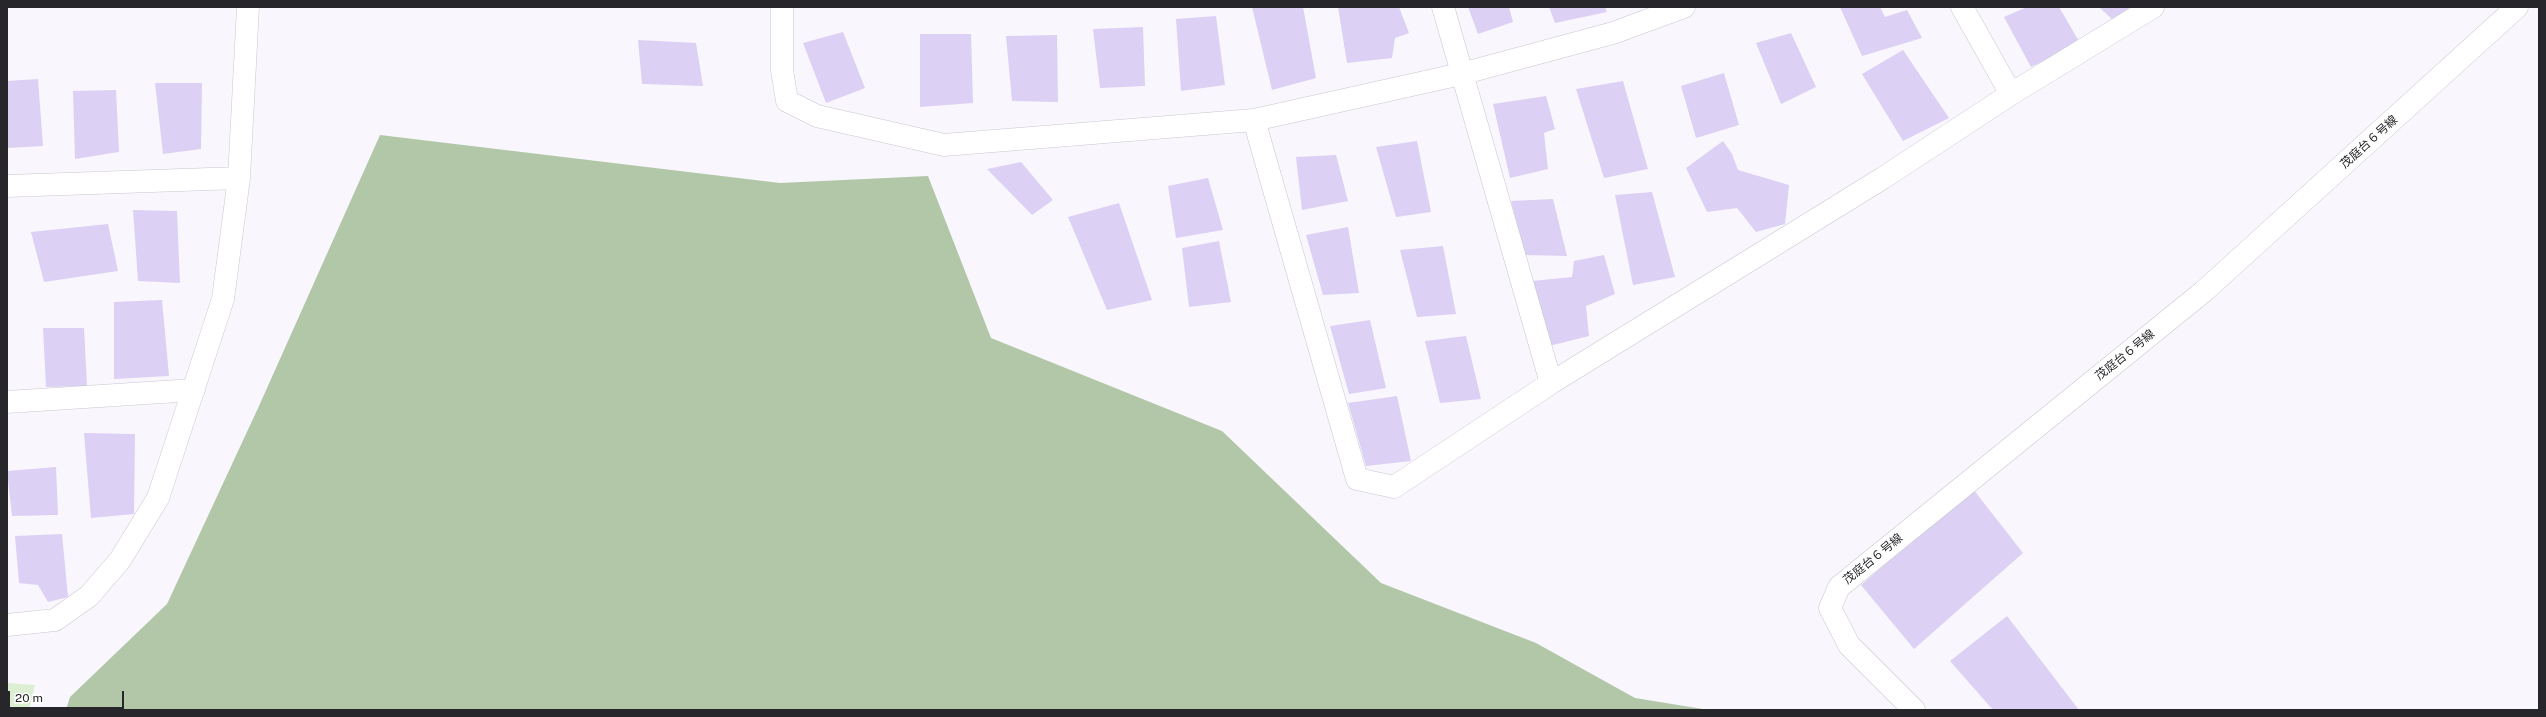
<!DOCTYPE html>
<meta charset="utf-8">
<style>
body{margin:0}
#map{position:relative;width:2546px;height:717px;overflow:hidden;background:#f9f7fd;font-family:"Public Sans",sans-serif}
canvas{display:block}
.frame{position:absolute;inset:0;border:8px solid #27262a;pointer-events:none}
.scale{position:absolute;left:8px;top:691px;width:116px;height:18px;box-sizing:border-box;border:2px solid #27262a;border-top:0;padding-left:5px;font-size:12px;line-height:14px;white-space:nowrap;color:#27262a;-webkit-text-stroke:3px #fff;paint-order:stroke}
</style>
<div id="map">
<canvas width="2546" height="717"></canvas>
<div class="frame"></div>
<div class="scale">20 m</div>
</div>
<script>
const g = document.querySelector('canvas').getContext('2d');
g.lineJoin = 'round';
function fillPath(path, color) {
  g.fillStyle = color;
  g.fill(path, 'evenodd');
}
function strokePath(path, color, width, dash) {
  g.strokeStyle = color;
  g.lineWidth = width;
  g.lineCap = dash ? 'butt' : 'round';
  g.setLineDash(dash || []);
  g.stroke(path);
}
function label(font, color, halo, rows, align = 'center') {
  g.font = font + ' "Public Sans","Noto Sans JP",sans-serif';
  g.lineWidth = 3;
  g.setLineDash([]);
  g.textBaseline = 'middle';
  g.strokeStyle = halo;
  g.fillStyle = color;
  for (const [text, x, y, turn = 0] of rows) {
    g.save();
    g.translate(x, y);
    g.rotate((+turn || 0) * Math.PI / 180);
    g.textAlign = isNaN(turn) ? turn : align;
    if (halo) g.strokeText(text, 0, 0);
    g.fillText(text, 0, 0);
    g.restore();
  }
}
const green = new Path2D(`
 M7,683L35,685L29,710H7Z`);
const forest = new Path2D(`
 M380,135L780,183L928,176L991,338L1222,431L1381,583L1536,643L1635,698L1709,710H66L70,697L167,604L259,406Z`);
const building = new Path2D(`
 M1252,7H1303L1316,78L1272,90Z
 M1338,7H1399L1409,33L1395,38L1392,58L1347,63Z
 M1468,7H1509L1513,22L1478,34Z
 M1549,7H1605L1607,12L1555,23Z
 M1840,7H1880L1885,17L1907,10L1922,38L1862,56Z
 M2027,7H2059L2080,43L2031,67L2004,17Z
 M2099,7H2130L2113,20Z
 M1216,16L1225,85L1181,91L1176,19Z
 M1143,27L1145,86L1100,88L1093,29Z
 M843,32L865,88L826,103L803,43Z
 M1791,33L1816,87L1781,104L1756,43Z
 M920,34H971L973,103L920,107Z
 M1057,35L1058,102L1012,101L1006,36Z
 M638,40L696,43L703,86L642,84Z
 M1903,50L1949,118L1903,141L1862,74Z
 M1724,73L1739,125L1696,138L1681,86Z
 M38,79L43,146L7,148V81Z
 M1623,81L1648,169L1604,178L1576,89Z
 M155,83H202L201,149L163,154Z
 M116,90L119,152L75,159L73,91Z
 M1546,96L1555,129L1544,133L1548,169L1510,178L1493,104Z
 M1417,141L1431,212L1396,217L1376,147Z
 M1723,141L1732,154L1738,170L1789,185L1785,224L1756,232L1737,208L1707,212L1686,168Z
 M1336,155L1348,201L1302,210L1296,157Z
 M1021,162L1053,200L1032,215L987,169Z
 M1208,178L1223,230L1176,238L1168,186Z
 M1652,192L1675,277L1633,285L1615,195Z
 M1553,199L1567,256L1525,255L1511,201Z
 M1119,203L1152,300L1107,310L1068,217Z
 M133,210L177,211L180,283L138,281Z
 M108,224L118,271L44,282L31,232Z
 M1348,227L1359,293L1323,295L1306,235Z
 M1219,241L1231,302L1189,307L1182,248Z
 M1443,246L1456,314L1417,317L1400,250Z
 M1604,255L1615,294L1586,306L1589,336L1549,346L1532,281L1572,277L1574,261Z
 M162,300L169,376L114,379V302Z
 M1370,320L1386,388L1349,394L1330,326Z
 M43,328H84L87,386L46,387Z
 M1466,336L1481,399L1440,403L1425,341Z
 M1397,396L1411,461L1366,466L1348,403Z
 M84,433L135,434L134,514L91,518Z
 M56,467L58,515L12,516L7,471Z
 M1973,489L2023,553L1914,649L1861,585Z
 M62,534L68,597L48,602L38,585L19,583L15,536Z
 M2007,616L2079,710H1993L1950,661Z`);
const minor = new Path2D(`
 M782,7V70L787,101L817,116L944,145L1254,120L1461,74L1613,33L1684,7
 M1443,7L1551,383
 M1962,7L2011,94
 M1254,120L1357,479L1394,487L1551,383L1883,178L2011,94L2153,7
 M7,186L239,178
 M7,402L194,390
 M7,625L55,620L89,596L120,560L158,498L223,299L239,178L248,7`);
const tertiary = new Path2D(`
 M1914,710L1849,645L1830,608L1839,587L2203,292L2517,7`);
const streetNames = [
 ["茂庭台６号線",2369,142,-42],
 ["茂庭台６号線",2125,355,-39],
 ["茂庭台６号線",1873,559,-39]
];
fillPath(green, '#dcefd3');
fillPath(forest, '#b1c7a7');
fillPath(building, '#dcd0f4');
strokePath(minor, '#c9c6d1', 23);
strokePath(tertiary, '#c9c6d1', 23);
strokePath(minor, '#fff', 22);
strokePath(tertiary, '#fff', 22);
label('12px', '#27262a', '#fff', streetNames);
</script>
